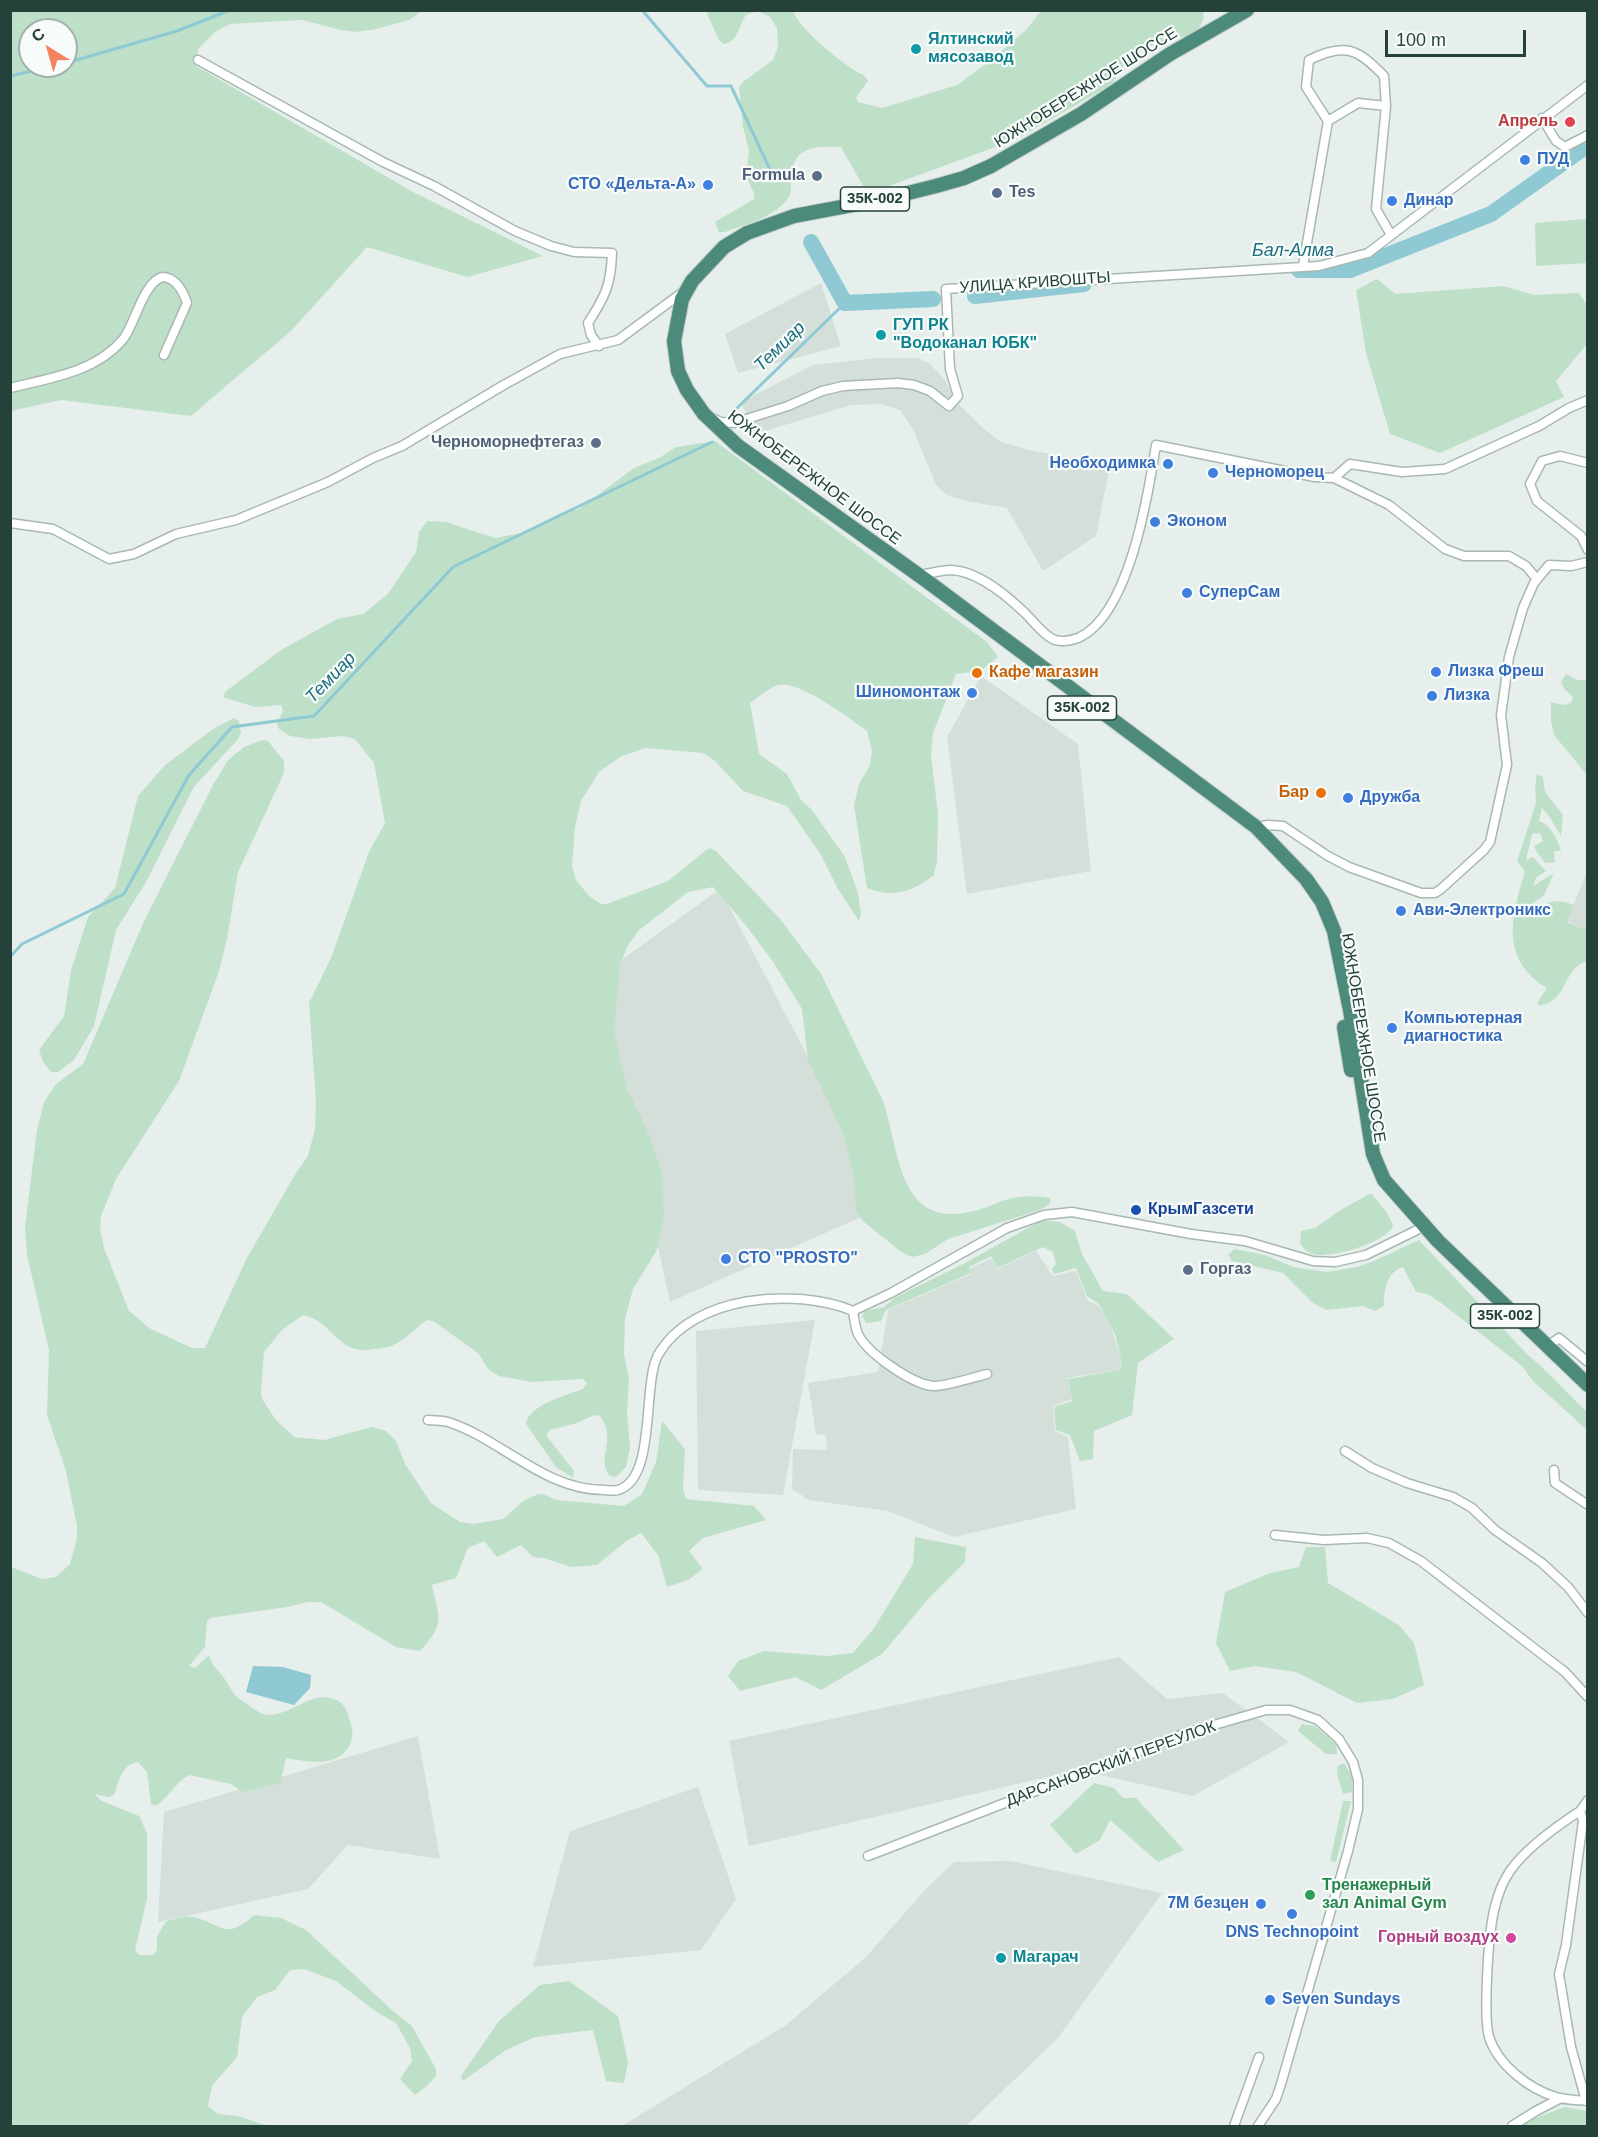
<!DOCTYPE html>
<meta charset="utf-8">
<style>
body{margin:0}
#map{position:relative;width:1598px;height:2137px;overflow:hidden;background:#e6efeb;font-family:Arial,sans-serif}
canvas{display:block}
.frame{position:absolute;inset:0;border:12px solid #24423a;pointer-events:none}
.north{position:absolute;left:18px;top:18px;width:60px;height:60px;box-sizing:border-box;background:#f7fbf9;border:2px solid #a3b1ad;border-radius:50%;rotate:323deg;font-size:16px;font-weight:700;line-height:24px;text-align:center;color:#24423a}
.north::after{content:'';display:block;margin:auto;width:21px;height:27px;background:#f4845f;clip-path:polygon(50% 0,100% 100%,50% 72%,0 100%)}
.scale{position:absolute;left:1385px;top:30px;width:141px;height:27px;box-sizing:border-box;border:3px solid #24423a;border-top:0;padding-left:8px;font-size:18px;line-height:21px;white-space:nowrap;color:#24423a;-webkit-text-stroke:4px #f7fbf9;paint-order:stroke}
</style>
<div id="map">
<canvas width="1598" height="2137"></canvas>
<div class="frame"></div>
<div class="north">С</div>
<div class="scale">100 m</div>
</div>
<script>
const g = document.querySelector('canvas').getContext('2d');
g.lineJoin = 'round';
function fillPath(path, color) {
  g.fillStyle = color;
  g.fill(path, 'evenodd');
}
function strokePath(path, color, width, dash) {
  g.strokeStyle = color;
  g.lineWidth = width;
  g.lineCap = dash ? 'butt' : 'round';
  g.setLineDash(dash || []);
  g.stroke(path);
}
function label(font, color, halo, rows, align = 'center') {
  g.font = font + ' Arial,sans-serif';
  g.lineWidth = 4.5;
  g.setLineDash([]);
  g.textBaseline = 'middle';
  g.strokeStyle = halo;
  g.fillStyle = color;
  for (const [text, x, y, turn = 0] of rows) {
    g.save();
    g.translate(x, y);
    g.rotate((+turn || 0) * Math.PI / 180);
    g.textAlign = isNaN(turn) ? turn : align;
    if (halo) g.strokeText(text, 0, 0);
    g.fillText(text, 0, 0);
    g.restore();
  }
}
const built = new Path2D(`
 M821,283L841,346L738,373L725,334Z
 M877,358H917L930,364L945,380L956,402L984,429L1001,442L1029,450L1110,465L1096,536L1043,571L1007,508L966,501L947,495L936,485L914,431L900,410L881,404L851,405L755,434L741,402L813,365Z
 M981,676L1078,744L1091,871L967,894L947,737Z
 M1587,872V927L1584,929L1567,921Z
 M720,889L886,1206L670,1302L599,976Z
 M1036,1251L1053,1276L1076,1271L1088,1301L1099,1306L1110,1323L1122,1363L1118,1370L1067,1378L1072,1399L1053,1406L1055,1431L1068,1437L1076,1509L954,1537L888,1511L809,1500L792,1489L793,1449L827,1450L826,1435L816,1434L808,1383L878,1372L888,1310L971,1274L970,1268L991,1259L997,1269Z
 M815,1320L783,1495L698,1490L696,1331Z
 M1119,1657L1167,1699L1223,1693L1289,1742L1193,1796L1078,1770L749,1846L729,1741Z
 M418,1736L440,1859L348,1845L308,1889L158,1922L164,1812Z
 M698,1787L736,1899L701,1950L533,1967L570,1831Z
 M1010,1861L1162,1893L1058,2038L966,2126H622L786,2025L865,1958L926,1889L954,1862Z`);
const green = new Path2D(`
 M1203,10C1205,20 1201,28 1193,34C1172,40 1143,44 1127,61C1119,71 1120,77 1107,87L1017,139L889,186L869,187L863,186L841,147C815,146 793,146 791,178C791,186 792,194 786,201C772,218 746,224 725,232H719L715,222L754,199V193L746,176L749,151L743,127L739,87L743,82L773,60L778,47L777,28L770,17L758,11L746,15C739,25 738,42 724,44L719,40L706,11H793C800,29 837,59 854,70C860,74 865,74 868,81L856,97L858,102L882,108L957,85L986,64L1026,30L1041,11Z
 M10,11H422L409,20L376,29L356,32L341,30L302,20L230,24L215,32L198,49L196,66L413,192L543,256L467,277L367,247L292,330L191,416L61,400L11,411ZM30,30H66V66H30Z
 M1587,219V263L1536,266L1535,223Z
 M1377,279L1395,294L1504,286L1534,295L1579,293L1587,305V344L1556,381L1564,397L1440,453L1390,434L1366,353L1356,290Z
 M715,441L987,642L998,657L980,671L956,674L933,733L931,755L938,814L937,861L934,875C913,891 893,899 867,888L854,805L859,784L870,765L872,751L867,731C851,719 797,679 778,685C768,688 758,698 750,703L759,754L787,774L801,800L812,810L845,857L858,893L861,914L859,921L838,889L821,855L787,806L743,791L715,761L703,753L645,748L620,757L599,772L581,801L575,827L572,866L576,880L589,896L601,904H607L668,881L705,851L710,848L716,851L781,920L821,974L883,1101C899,1146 897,1228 969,1212C983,1210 996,1202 1009,1199C1023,1195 1036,1196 1050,1198V1204L1040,1210L948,1239L925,1254L912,1257L901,1252L863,1221L856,1211L854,1177L843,1133L808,1060L802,1009L772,960L744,923L713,887L688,892L638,931L627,947L620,965L614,1031L627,1089L645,1125L662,1172L664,1216L657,1250L633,1289L625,1319L624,1354L629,1379L627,1413L630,1448L626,1467L616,1477L610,1476C595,1457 618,1441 600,1416L594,1415L577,1423L550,1430L546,1435L574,1471L573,1478L556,1467L526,1424C528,1405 567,1395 583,1389L587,1383L583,1379L533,1382L499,1376L488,1369L478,1353L433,1321L427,1320C415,1327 407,1340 393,1345C388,1348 381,1348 375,1349C337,1357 334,1321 303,1315L282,1330L264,1352L261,1392L262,1399L276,1420L294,1437L324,1440L372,1427L386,1431L396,1441L405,1464L431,1503L460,1522L474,1524L503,1519L523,1501L538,1494H543L556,1500L624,1506L642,1494L656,1462L662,1421L685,1449L683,1489L686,1499L754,1506L766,1520L703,1538L689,1551L703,1569L688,1580L667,1587L658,1555L641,1533L625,1542L597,1565L571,1567L544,1558L533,1557L521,1545L497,1557L484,1541L468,1548L456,1578L432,1585C439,1619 446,1623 420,1651L396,1647L321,1602H308L287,1607L210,1618L207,1622L205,1647L189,1666L195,1668L209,1655C214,1671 220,1670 226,1681C235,1697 237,1697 251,1707C255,1709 259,1713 263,1714C289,1720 312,1686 338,1701C347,1705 348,1716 351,1724C353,1731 353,1740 349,1746C336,1769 307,1761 286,1758L280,1783L242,1792L231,1784L189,1775C175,1783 169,1797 156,1806L151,1804L147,1772L138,1762C121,1764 119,1782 114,1795L109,1797L94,1794L102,1801L139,1816L147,1833V1899L135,1950L139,1955H153L157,1950V1937L166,1921C174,1919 186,1915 194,1917C224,1925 225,1941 254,1915L281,1918L306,1930L393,2011L412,2026L436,2069V2076L428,2085L415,2095L400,2079L412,2061L410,2048L396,2023L375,2011L336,1981L304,1969L290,1970L275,1990L257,1997L242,2017L237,2057L212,2086L208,2106L218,2114L238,2116L268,2126H11V1567L42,1579L56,1577L70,1564L77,1538V1526L66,1471L47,1415L49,1350L27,1255L25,1227L37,1130L44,1102L56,1084L83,1064L144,921L213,785L228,760L244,747L262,740L268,741L284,761V773L238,872L227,939L219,971L179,1081L116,1179L101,1216L100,1229L104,1248L129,1311L149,1328L192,1348H205L248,1256L296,1173L308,1156L315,1129L316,1102L309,1003L331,958L369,852L385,823L374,763L355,739L343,736L310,739L290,736L279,729L277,723L283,711L281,705L255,707L223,697L226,691L281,650L337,619L363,614L388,594L416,552L419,532L427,521L446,522L495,538L522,533L559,514L579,509L634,468L659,458L676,447Z
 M1566,674L1577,680H1587V775L1554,735L1551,721V702L1563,705L1571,703L1573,697L1565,690L1561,682Z
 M234,718L239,721L241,733L238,739L194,787L146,882L116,930L94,1026L74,1060L58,1072H51L43,1062L39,1050L64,1016L71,970L88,917L115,888L138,796L165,765L213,729Z
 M1537,774L1543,777L1545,792L1563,815L1561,836L1549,816L1542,808L1539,821C1550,824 1558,840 1561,851H1554L1555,862L1545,863L1536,851L1534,846L1543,841L1540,833L1532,834L1526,860L1533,857L1546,871L1536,878L1533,886L1554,873L1544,895L1532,904V910C1549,903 1554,897 1574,905L1567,922L1584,929L1588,927L1587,961C1565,969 1568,989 1553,1000C1550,1003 1544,1005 1540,1006L1537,1003L1547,988C1500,960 1511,916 1525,872L1517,861L1536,803L1535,786Z
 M1369,1194H1372L1387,1213L1393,1225C1390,1242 1326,1261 1310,1253C1305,1251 1303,1247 1300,1243L1301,1231L1315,1228L1339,1211Z
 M1042,1220L1060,1222L1075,1231L1082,1254L1103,1291L1127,1294L1174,1339L1138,1363L1132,1415L1094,1431L1093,1459L1080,1461L1070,1435L1056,1430L1054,1407L1072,1401L1068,1379L1119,1370L1122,1364L1115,1334L1099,1304L1087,1296L1076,1268L1054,1274L1052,1269L1056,1264L1053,1252L1043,1247L997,1268L991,1256L969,1267L971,1273L886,1310L881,1321L866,1323L862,1316L865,1311L884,1307L896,1297L967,1262Z
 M1419,1240L1527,1354C1549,1372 1567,1393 1587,1412V1430L1533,1381L1522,1366L1440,1302L1427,1294L1416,1292L1403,1267C1387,1271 1383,1292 1384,1306L1375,1311L1363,1306L1327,1310L1313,1303L1283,1273L1232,1261L1228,1255L1234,1249L1265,1255L1293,1267L1327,1272L1357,1267L1374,1261Z
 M915,1537L966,1547L965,1562L929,1598L882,1654L821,1690L796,1677L740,1691L728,1676L738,1661L764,1651L827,1656L853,1653L874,1628L913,1564Z
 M1306,1547H1325L1328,1583L1399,1625L1414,1643L1424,1685L1393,1699L1357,1703L1296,1672L1255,1666L1230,1671L1216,1643L1225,1592L1270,1573L1299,1567Z
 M1302,1724L1315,1726L1336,1744L1337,1754H1326L1298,1731Z
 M1344,1763L1352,1776V1792L1343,1794L1337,1774L1338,1766Z
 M1094,1783L1114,1788L1123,1798H1136L1184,1850L1158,1862L1110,1820L1100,1840L1076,1854L1050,1825Z
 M1343,1801H1351L1336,1862L1330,1861Z
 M569,1981L618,2016L628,2062L624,2083L606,2081L593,2030L535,2037L506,2050L463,2081L461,2076L499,2021L540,1985Z
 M1565,2107L1587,2111V2126H1520L1527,2121Z`);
const water = new Path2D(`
 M253,1666L283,1667L311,1675L310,1688L294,1705L246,1692Z`);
const stream = new Path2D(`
 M642,10L707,86H731L773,176
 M66,63L177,31L230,10
 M10,76L54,66
 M734,411L845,303
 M10,957L22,944L124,894L189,775L232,727L314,716L453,567L712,442`);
const river = new Path2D(`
 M811,242L845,303L933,299
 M1299,270H1350L1491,214L1581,150
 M975,296L1084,284`);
const minor = new Path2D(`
 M198,60L383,162L434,186L515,231L551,246L574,252L612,253C611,285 605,297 588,323L591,335L599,346
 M1386,106L1384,76C1358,49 1345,42 1309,60L1306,87L1328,121L1358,103L1386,106L1376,209L1391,235
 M1542,118L1556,141L1565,147L1588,135
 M1303,266L1328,121
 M10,388C50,378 97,372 124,338C135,323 144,281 163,277C176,278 183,291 187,303L164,355
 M714,419L721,422L734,423L788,406L822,391L843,386L898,383L914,385L930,391L949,406L958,396L950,369L946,289L1319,266L1368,253L1588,85
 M1588,463L1560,456L1542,461L1530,484L1537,501L1581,536L1588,550
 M1334,478L1350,464L1402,472L1445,469L1539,426L1569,408L1588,400
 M10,523L53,529L109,559L134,554L176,534L236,520L328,482L373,458L402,446L502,386L560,354L618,340L683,292
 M919,575C929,574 941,570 951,570C978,571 1006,595 1025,613C1033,621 1042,633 1051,638C1058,643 1070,641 1078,638C1129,616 1148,496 1156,445L1315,477L1334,478L1389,505L1445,549L1464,556H1509L1526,566L1536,578
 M1256,827L1268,825L1283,826L1328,856L1349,867L1421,893H1435L1441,889L1484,850L1490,842L1507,765L1501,715L1509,657L1523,608L1534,583L1549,565L1571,566L1588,562
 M853,1311C854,1318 855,1327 858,1334C867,1353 912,1384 933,1386C943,1387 975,1377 987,1374
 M1548,1346L1559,1338L1588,1362
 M428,1420C435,1421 444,1420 451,1423C503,1441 545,1490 604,1490C608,1490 614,1491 618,1490C657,1479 642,1384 658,1355C692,1295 795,1287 853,1311L891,1293L1007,1228L1044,1215L1072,1212L1191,1234L1245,1241L1313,1261L1335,1262L1366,1255L1417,1230
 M1345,1451L1372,1468L1407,1483L1453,1497L1472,1508L1495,1530L1542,1563L1568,1587L1588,1613
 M1554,1470L1555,1483L1588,1505
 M1275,1535L1324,1540L1367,1538L1389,1543L1421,1561L1565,1672L1588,1697
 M1580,1811C1557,1826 1526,1848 1510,1871C1493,1896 1490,1930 1488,1959C1487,1979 1484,2018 1489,2037C1498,2065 1529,2089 1556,2097C1565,2100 1577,2100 1588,2101
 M868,1856L1183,1734L1266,1710H1290L1318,1720L1339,1739L1353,1762L1358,1780V1809L1348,1851L1281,2084L1276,2099L1258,2126
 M1586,2101L1571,2047L1559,1974L1566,1945L1583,1821L1580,1811L1588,1800
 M1234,2126L1259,2057
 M1512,2126L1536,2111L1561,2098`);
const trunk = new Path2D(`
 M1247,10L1170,54L1081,114L991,166L964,178L936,186L884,199L794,216L747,233L724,247L692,281L682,299L674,341L678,371L687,390L704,414L738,446L927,581L1256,827L1306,879L1322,902L1334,931L1350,1010L1373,1154L1384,1180L1438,1241L1588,1385
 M1344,1027L1351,1070`);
const markers = [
 [916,49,6,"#0f9aa8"],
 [1570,122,6,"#e0444e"],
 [1525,160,6,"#3f7fe0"],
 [817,176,6,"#5c6f8a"],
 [708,185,6,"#3f7fe0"],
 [997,193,6,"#5c6f8a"],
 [1392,201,6,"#3f7fe0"],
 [881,335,6,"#0f9aa8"],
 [596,443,6,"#5c6f8a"],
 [1168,464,6,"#3f7fe0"],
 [1213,473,6,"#3f7fe0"],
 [1155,522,6,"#3f7fe0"],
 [1187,593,6,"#3f7fe0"],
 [1436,672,6,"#3f7fe0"],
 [977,673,6,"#e8710a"],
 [972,693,6,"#3f7fe0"],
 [1432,696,6,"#3f7fe0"],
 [1321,793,6,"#e8710a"],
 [1348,798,6,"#3f7fe0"],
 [1401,911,6,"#3f7fe0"],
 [1392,1028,6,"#3f7fe0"],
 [1136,1210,6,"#1a4fb4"],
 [726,1259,6,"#3f7fe0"],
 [1188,1270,6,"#5c6f8a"],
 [1310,1895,6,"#2e9e5b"],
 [1261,1904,6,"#3f7fe0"],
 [1292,1914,6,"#3f7fe0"],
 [1511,1938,6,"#d1479c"],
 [1001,1958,6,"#0f9aa8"],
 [1270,2000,6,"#3f7fe0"]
];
const shields = [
 [875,199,69],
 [1082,708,69],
 [1505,1316,69]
];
const shieldNames = [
 ["35К-002",875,199],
 ["35К-002",1082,708],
 ["35К-002",1505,1316]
];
const cultureNames = [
 ["Ялтинский",928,40],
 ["мясозавод",928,58],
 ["ГУП РК",893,326],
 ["\"Водоканал ЮБК\"",893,344],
 ["Магарач",1013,1958]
];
const streetNames = [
 ["ЮЖНОБЕРЕЖНОЕ ШОССЕ",1086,88,-32],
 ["УЛИЦА КРИВОШТЫ",1035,283,-4],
 ["ЮЖНОБЕРЕЖНОЕ ШОССЕ",814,478,37],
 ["ЮЖНОБЕРЕЖНОЕ ШОССЕ",1363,1038,81],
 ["ДАРСАНОВСКИЙ ПЕРЕУЛОК",1111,1764,-20]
];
const healthNames = [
 ["Апрель",1558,122]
];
const shopNames = [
 ["ПУД",1537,160],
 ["СТО «Дельта-А»",696,185,"right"],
 ["Динар",1404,201],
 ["Необходимка",1156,464,"right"],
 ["Черноморец",1225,473],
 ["Эконом",1167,522],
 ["СуперСам",1199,593],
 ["Лизка Фреш",1448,672],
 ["Шиномонтаж",960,693,"right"],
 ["Лизка",1444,696],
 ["Дружба",1360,798],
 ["Ави-Электроникс",1413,911],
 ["Компьютерная",1404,1019],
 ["диагностика",1404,1037],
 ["СТО \"PROSTO\"",738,1259],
 ["7М безцен",1249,1904,"right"],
 ["DNS Technopoint",1292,1933,"center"],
 ["Seven Sundays",1282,2000]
];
const serviceNames = [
 ["Formula",805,176],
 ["Tes",1009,193,"left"],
 ["Черноморнефтегаз",584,443],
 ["Горгаз",1200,1270,"left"]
];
const foodNames = [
 ["Кафе магазин",989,673],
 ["Бар",1309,793,"right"]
];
const transitNames = [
 ["КрымГазсети",1148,1210]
];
const leisureNames = [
 ["Тренажерный",1322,1886],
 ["зал Animal Gym",1322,1904]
];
const hotelNames = [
 ["Горный воздух",1499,1938]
];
const waterNames = [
 ["Бал-Алма",1293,251],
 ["Темиар",780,347,-44],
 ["Темиар",331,678,-46]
];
fillPath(built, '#d4dfda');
fillPath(green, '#bfe0c8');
fillPath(water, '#8ec9d4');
strokePath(stream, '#8ec9d4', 3);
strokePath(river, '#8ec9d4', 16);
strokePath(minor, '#a8b8b2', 11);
strokePath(trunk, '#c2cac8', 16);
strokePath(minor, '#fff', 8);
strokePath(trunk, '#4c8a7c', 14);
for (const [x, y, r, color] of markers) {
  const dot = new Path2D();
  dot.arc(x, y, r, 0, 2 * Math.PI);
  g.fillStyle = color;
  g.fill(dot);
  strokePath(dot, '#f7fbf9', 2);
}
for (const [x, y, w] of shields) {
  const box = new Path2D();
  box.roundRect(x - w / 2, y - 12, w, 24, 4.5);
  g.fillStyle = '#f7fbf9';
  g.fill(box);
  strokePath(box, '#24423a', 1.5);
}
label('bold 15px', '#24423a', null, shieldNames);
label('bold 16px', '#0d838f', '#f7fbf9', cultureNames, 'left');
label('16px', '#24423a', '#f7fbf9', streetNames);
label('bold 16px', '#be3a42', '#f7fbf9', healthNames, 'right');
label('bold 16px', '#366cbe', '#f7fbf9', shopNames, 'left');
label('bold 16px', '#4e5e75', '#f7fbf9', serviceNames, 'right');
label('bold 16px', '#c56008', '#f7fbf9', foodNames, 'left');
label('bold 16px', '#164399', '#f7fbf9', transitNames, 'left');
label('bold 16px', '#27864d', '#f7fbf9', leisureNames, 'left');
label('bold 16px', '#b23c85', '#f7fbf9', hotelNames, 'right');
label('italic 18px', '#1c6f80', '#f7fbf9', waterNames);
</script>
